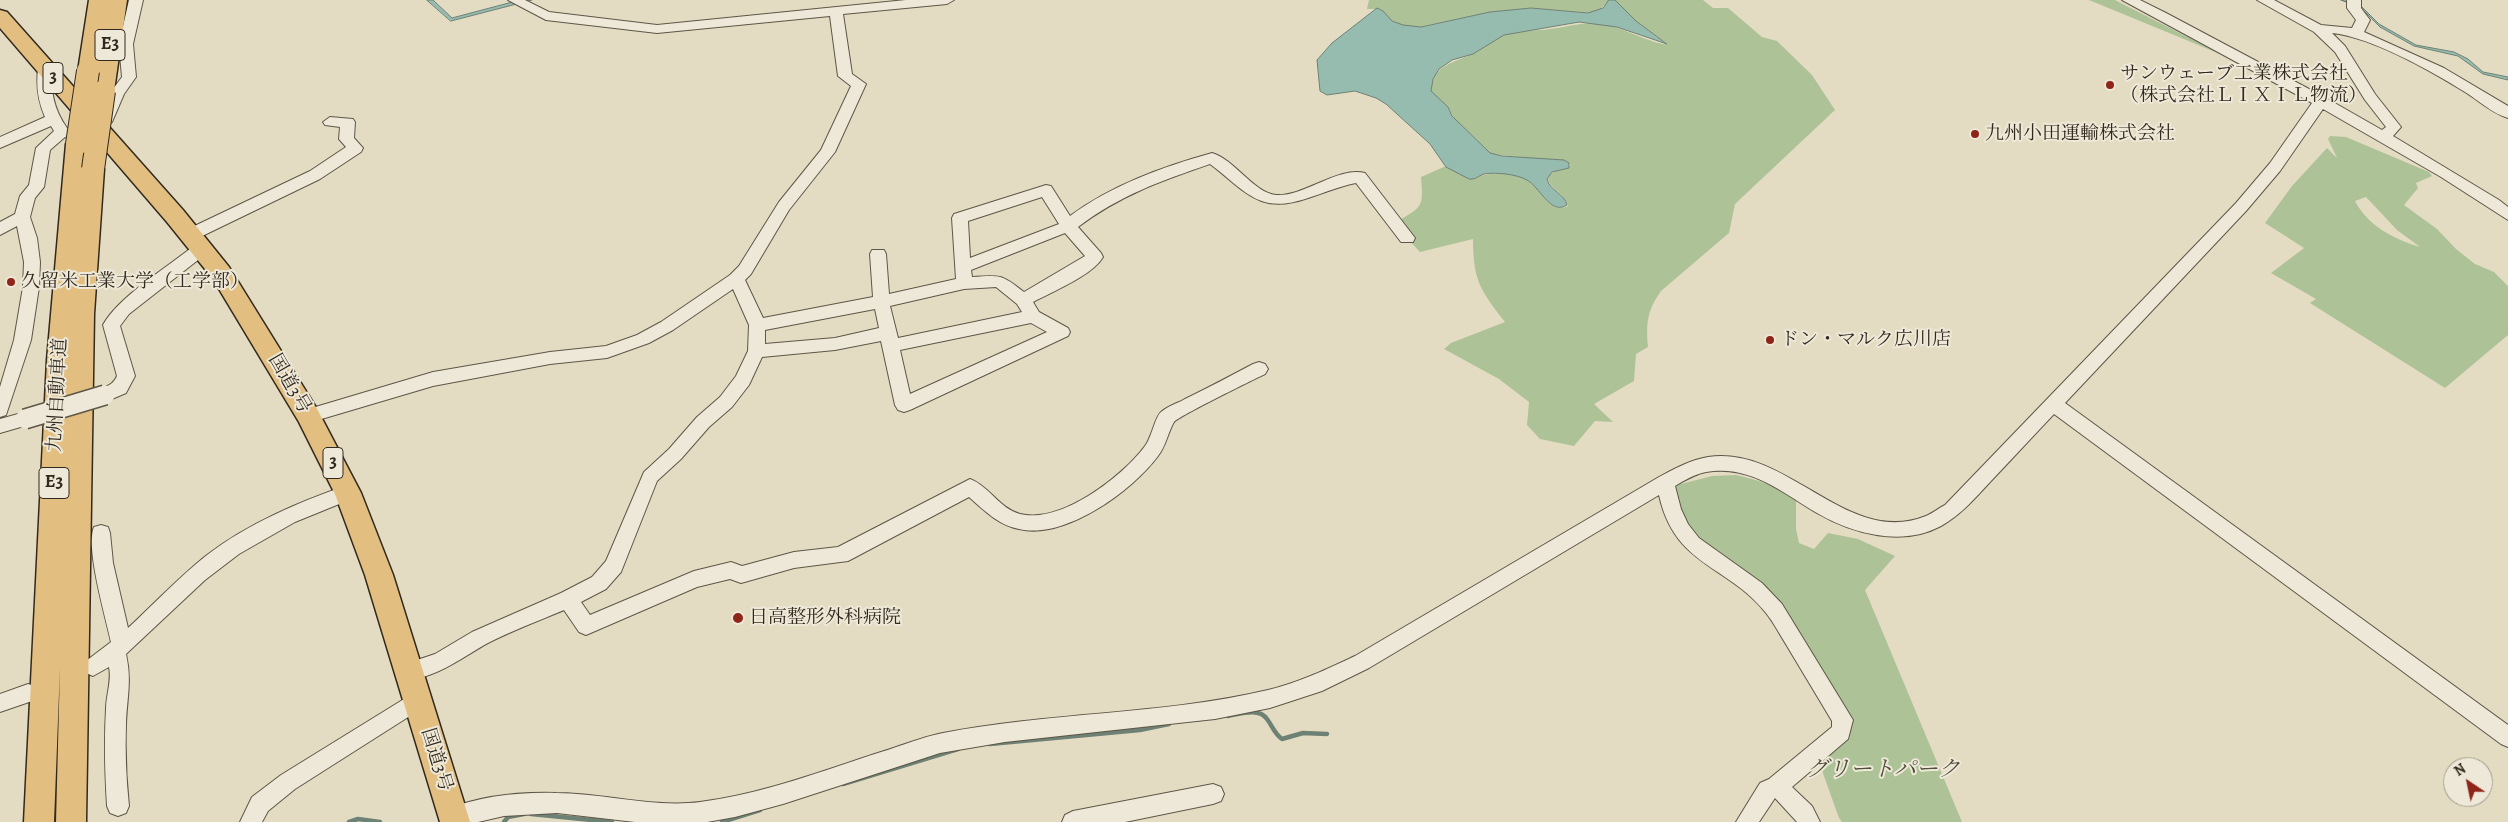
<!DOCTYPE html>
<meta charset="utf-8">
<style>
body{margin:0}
#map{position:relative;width:2508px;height:822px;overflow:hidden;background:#e4dcc2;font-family:Alegreya,serif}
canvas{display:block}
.north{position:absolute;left:2443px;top:757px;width:50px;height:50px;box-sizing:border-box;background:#ede8d7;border:1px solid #a29c8d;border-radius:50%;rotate:326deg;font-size:14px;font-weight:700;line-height:20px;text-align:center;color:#32291e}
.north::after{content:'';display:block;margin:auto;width:18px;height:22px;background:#8f2418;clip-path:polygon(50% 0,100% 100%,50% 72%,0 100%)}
</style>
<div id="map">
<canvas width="2508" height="822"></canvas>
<div class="north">N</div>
</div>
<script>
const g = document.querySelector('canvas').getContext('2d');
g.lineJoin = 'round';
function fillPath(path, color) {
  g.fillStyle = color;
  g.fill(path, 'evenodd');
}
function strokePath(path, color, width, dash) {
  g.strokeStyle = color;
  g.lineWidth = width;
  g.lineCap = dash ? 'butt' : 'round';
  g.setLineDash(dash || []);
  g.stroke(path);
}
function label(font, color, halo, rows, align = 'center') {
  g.font = font + ' Alegreya,"Noto Serif JP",serif';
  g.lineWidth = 4;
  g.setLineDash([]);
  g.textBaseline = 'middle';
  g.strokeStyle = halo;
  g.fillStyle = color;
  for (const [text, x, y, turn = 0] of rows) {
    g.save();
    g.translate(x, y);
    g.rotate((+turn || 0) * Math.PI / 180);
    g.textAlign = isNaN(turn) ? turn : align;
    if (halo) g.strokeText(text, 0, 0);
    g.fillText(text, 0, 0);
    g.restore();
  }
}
const green = new Path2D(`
 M1369,0H1610L1599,10L1590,13L1533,8L1491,12L1419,27L1404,26L1391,20L1380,9H1367Z
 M1615,0H1703L1713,8H1728L1762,37L1777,41L1812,75L1835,110L1735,204L1729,233L1661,291C1647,311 1646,323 1648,347L1636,354L1634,381L1594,404L1613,422L1595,421L1574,446L1540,439L1527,425L1529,402L1499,379L1444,349L1451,343L1505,322C1480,290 1473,280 1473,239L1420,252L1407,238L1398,221C1424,206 1423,206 1421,177L1446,166L1471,179C1485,173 1510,171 1525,178C1539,185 1550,216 1568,206C1566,194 1551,190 1548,179C1552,168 1563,173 1571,165L1567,162L1491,154L1454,118L1448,107L1431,93C1431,62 1458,63 1478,51C1487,46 1494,38 1504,35C1519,30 1534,31 1550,29C1568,27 1583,21 1603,24C1620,26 1655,46 1668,44L1629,16Z
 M2089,0H2115L2225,56Z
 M2330,136L2346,137L2429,172L2432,176L2416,183L2418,188L2404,205L2437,229L2456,249L2475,264L2494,272L2508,286V335L2445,388L2310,303L2316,299L2271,273L2304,248L2265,223L2292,186L2327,148L2337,158L2328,139ZM2366,197L2397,230L2420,247C2394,239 2368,226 2355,201Z
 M1736,475C1758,480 1779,486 1796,501V529L1799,543L1814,549L1828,533L1858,539L1895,556L1865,590L1962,822H1842L1839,818L1819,762L1849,733L1774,598L1707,551L1678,514L1673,486L1712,476Z`);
const water = new Path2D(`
 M427,0H433L452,18L520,0H532L451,21Z
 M1609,0H1615L1636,21L1667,44L1617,27L1579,22L1504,35L1473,54L1452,60L1439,69L1433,79L1431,91L1448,107L1452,116L1490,153L1502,156L1564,160L1569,163V168L1552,172L1547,179C1550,191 1565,194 1567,205C1551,216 1539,186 1527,180C1516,174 1496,172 1484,174C1478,176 1475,180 1469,179L1446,167L1430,144L1386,104L1376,98L1355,91L1327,95L1320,91L1317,60L1332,43L1377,8L1383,11L1392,21L1403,25L1421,27L1490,12L1531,8L1588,13L1603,8Z
 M2341,0L2359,4L2379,24L2416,45L2454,52L2468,59L2483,72L2508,77V80L2483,74L2458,56L2414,46L2380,27L2361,8Z`);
const stream = new Path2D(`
 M1228,716C1240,714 1259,707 1267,719C1273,727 1274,733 1282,739L1303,733L1327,734
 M990,744L1140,730L1169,724
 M843,784L958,749
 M531,814L612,822
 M349,822L358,819L380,822
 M504,822L508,817L524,814
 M722,822L760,810`);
const minor = new Path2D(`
 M129,0H143L133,44L136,77L124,94L112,122L105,127L98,122L110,93L122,77L119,44Z
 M508,0H525L549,12L657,25L906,0H954L947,4L843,14L852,74L866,84L835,152L789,210L751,274L745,280L763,318L873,297L870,254L872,250H884L886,254L889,294L956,279L952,218L954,214L1046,185L1051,186L1070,216C1112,185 1162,167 1212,153C1234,159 1254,193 1276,195C1304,197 1338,166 1365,173L1415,238L1413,242H1401L1356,183C1340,186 1324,193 1308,198C1259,215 1247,192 1210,164C1161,181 1120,195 1078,227L1101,253L1103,257C1093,275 1052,292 1033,302L1039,312L1068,328L1070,332L1068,336L910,410L904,412L898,410L895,405L881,341L835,350L762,357L749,385L732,407L709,427L681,459L657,481L621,572L606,589L581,602L590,615L694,571L731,562L742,566L794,552L838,547L970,479C989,486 1000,509 1020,514C1061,524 1122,477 1145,446C1152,437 1155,417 1161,412C1168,406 1178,403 1185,399C1208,388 1230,376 1253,364L1259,362L1265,364L1268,369L1265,374C1253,380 1179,416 1174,422C1168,432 1166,446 1158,456C1132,491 1065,540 1019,529C998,525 984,510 969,497L848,561L794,568L741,583L730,579L697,587L586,635L579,632L564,610C538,621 511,631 486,644C466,655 425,686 402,677L399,671L402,665L435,654L472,632L561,593L592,577L606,561L644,472L669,449L697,417L720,397L736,376L748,351L749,325L733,289L673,330L649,343L607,358L550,364L433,386L308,423L302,421L299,416L302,411L433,372L550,352L606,346L637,335L661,322L730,275L739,266L779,202L821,150L851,86L838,76L830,16L657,33L546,20ZM1042,197L1059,224L970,258L968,221ZM1065,233L1085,256L1024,292C1001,274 1001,275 972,277L971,270ZM996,287L1017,304L1022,312L898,338L890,306L964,289ZM875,309L879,328L835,338L765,344V330ZM1031,323L1047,332L910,394L900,350Z
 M2122,0H2140L2166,13L2326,98L2382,130L2386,127L2365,100L2335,52L2314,32L2257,0H2274L2321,25L2352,28L2356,20L2347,8V0H2361V8L2370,20L2364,32L2444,68L2508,106V118C2493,114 2478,100 2465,92C2431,71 2371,37 2332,33L2345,46L2375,94L2401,127L2393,136L2499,200L2508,207V220L2441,177L2323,109L2280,171L2246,211L2065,403L2508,725V747L2501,744L2054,414C2033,436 2012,459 1991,481C1976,497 1961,515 1941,526C1902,547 1853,534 1817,513C1783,493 1750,464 1706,472C1695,474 1685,480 1675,486L1681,509L1688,524L1699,538L1762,583L1782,604L1853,720L1848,739L1792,787L1812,806L1820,822H1797L1775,798L1759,822H1736L1760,783L1769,779L1832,727V721C1817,696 1802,671 1787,646C1780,635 1774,623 1766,613C1727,564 1675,567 1659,495L1369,668L1322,691L1270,708L1215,719L1005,742L940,753L783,804L735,817L707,822H635L557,813L504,816L478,822H444L442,817L445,810C479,796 520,792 556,793C604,793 652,808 700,802C762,794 822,771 881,752C901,746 922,737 943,733C1050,712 1162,715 1268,690C1298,683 1327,669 1355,656L1659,477C1674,469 1690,460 1708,457C1788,445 1847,548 1926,516C1933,513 1939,508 1945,505L2236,203L2270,163L2312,103Z
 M45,65L52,69C50,91 54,110 67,128L78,131L80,134L73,139L65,137L50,150L44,187L35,198L30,217L37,238L40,262L39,287L31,340L6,415L0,417V387L14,340L23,287L24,262L17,226L0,235V222L15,214L20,196L29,185L36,148L54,131L51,126L0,148V137L45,117C38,101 36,87 38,69Z
 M330,117L353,119L355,122L354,138L363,148L361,152L320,179L196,239H184L182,235L184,231L310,171L346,147L339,139L340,127L325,125L323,122Z
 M201,243L207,245L209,249L207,253L129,314L120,326L135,376L126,393L105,402L99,400L96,395C102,385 112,388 117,376L103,325C118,297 169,266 195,245Z
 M25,412L31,414L34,419L31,424L0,433V419Z
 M348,485L354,488L357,493L354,498L295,522L239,554L205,580L126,654C132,681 127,697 126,724C125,752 126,778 129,806L126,813L118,816L110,813L107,806C105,773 104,742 106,709C106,695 112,681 109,667L93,676L86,673L83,667L86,661L111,642C106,618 85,547 94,527L101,525L108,527L110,533L113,563L128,628C154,604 179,577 207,555C249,523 299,502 348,485Z
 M28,684L35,686L38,693L35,700L0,712V694Z
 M417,691L424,693L427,700L424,707L295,789L268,811L262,822H240L252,797L281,775Z
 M1213,784L1221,787L1224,794L1221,801L1213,804L1125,822H1062L1065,815L1073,811Z`);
const highway = new Path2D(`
 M89,0H127L114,91L111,96L104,98L97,96L94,91L96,74L88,77L81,76L78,71Z
 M0,10L7,12L183,210L229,267L317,409L361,493L393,575L470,822H440L365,575L335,494L299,422L213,279L167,222L0,28Z
 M77,137L84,139L88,144L86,164L93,162L101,164L104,169L94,314L86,822H56L60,668L54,822H24L47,360L66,144L70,139Z`);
const minorBridge = new Path2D(`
 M25,419L105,395`);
const highwayBridge = new Path2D(`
 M77,144L88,71
 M93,169L104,91`);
const markers = [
 [2110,85,5,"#8f2418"],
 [1975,134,5,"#8f2418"],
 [11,282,5,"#8f2418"],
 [1770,340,5,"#8f2418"],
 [738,618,6,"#8f2418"]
];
const shields = [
 [110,45,30],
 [53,78,20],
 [333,463,20],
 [54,483,30]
];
const shieldNames = [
 ["E3",110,45],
 ["3",53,78],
 ["3",333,463],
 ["E3",54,483]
];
const poiNames = [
 ["サンウェーブ工業株式会社",2120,74],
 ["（株式会社ＬＩＸＩＬ物流）",2120,96],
 ["九州小田運輸株式会社",1985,134],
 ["久留米工業大学（工学部）",21,282],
 ["ドン・マルク広川店",1780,340],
 ["日高整形外科病院",749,618]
];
const streetNames = [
 ["国道3号",289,384,60],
 ["九州自動車道",58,395,-87],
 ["国道3号",436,760,73]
];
const nearParknames = [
 ["グリートパーク",1883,771]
];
fillPath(green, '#aec298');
fillPath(water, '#96bcaf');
strokePath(water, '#6e8175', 1);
strokePath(stream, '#6e8175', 4.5);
strokePath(minor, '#5e5647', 2);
strokePath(highway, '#32291e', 3);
fillPath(minor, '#ede8d7');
fillPath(highway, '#e2be81');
strokePath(minorBridge, '#5e5647', 22, []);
strokePath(highwayBridge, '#32291e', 24, []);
strokePath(minorBridge, '#ede8d7', 19);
strokePath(highwayBridge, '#e2be81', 22);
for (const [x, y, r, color] of markers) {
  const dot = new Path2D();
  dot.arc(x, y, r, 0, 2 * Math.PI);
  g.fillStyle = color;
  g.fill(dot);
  strokePath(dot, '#ede8d7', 2);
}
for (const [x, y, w] of shields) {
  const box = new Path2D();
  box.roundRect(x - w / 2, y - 15.5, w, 31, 4);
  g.fillStyle = '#ede8d7';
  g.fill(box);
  strokePath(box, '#32291e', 1);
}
label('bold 18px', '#32291e', null, shieldNames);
label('19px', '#32291e', '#ede8d7', poiNames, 'left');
label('19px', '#32291e', '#ede8d7', streetNames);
label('italic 22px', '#514f3c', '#ede8d7', nearParknames);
</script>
